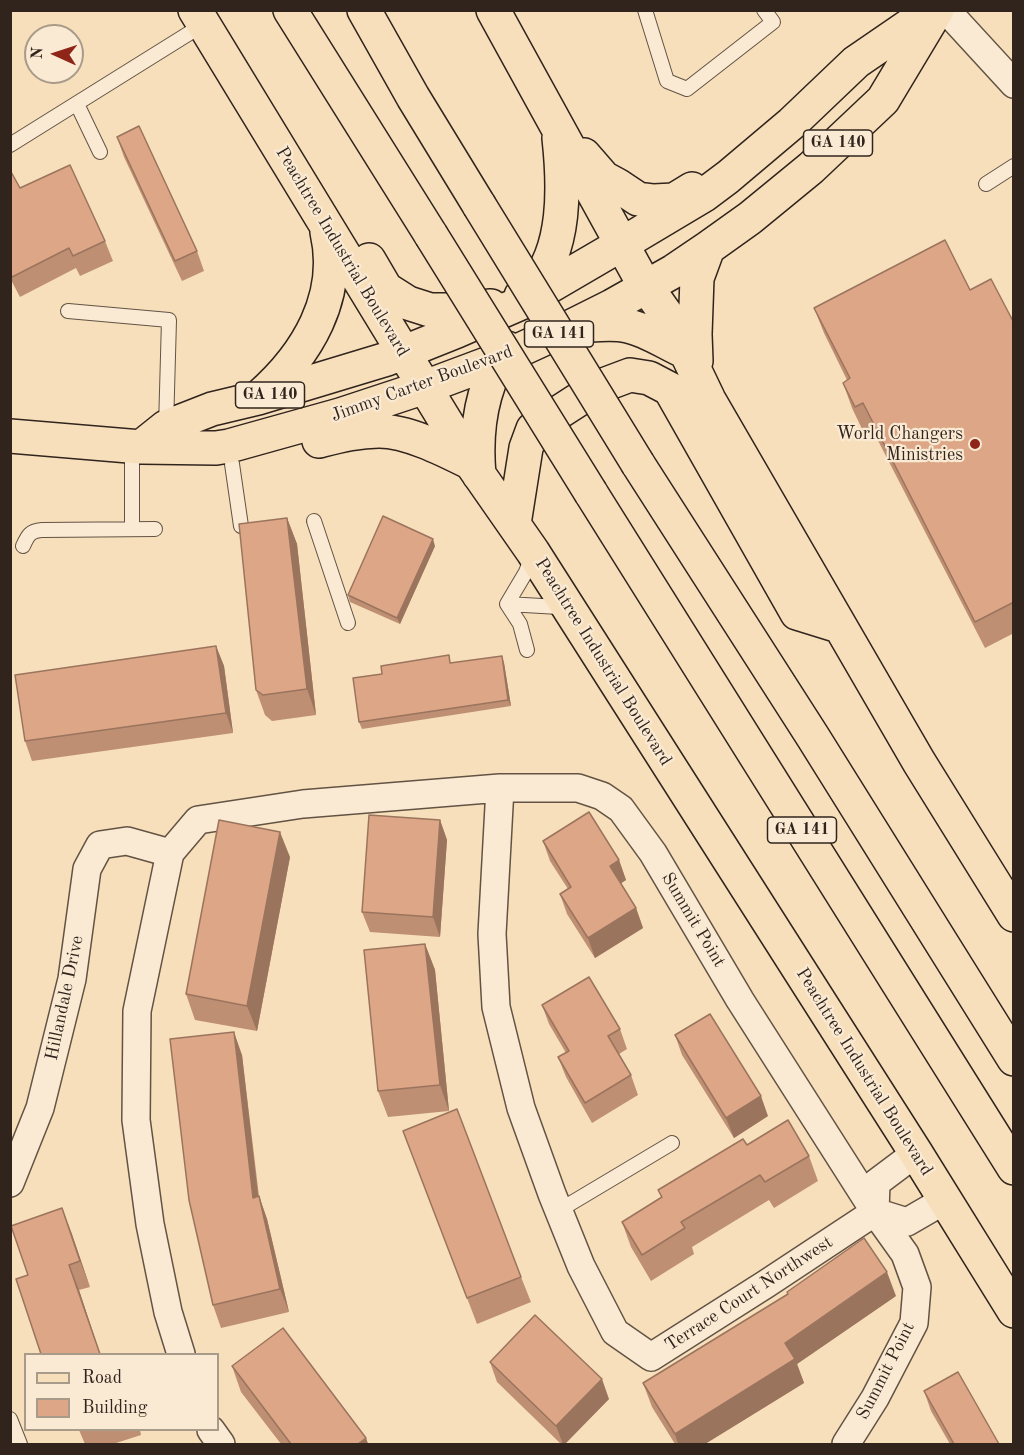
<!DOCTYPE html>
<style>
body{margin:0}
#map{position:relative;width:1024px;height:1455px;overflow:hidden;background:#f7dfbb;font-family:"Old Standard TT",serif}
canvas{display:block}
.frame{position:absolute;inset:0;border:12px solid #30241d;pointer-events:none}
.legend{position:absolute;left:24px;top:1353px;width:195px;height:78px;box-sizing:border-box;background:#faead3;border:2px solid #a99b8a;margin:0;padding:8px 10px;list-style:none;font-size:18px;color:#30241d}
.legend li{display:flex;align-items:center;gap:12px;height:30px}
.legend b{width:30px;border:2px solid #a99b8a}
.north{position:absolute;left:24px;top:24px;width:60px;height:60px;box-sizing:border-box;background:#faead3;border:2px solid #a99b8a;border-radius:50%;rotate:273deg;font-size:16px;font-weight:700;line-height:24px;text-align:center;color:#30241d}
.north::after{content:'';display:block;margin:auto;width:21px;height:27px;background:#8f2418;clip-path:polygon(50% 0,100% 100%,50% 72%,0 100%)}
</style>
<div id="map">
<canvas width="1024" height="1455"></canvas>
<div class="frame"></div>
<ul class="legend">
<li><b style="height:8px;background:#f7dfbb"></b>Road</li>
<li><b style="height:16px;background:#dda686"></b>Building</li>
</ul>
<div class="north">N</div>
</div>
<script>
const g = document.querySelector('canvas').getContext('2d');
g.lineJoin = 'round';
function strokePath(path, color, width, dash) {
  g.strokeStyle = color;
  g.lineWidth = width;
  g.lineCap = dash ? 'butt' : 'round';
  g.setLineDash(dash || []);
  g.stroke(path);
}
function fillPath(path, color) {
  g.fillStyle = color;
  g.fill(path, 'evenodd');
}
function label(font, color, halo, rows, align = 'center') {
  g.font = font + ' "Old Standard TT",serif';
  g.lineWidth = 4.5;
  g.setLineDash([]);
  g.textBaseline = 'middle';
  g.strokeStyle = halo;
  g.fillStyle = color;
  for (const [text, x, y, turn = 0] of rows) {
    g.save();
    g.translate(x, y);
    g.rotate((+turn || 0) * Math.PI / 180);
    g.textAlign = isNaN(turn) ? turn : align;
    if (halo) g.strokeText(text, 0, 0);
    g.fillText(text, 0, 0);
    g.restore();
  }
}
const service = new Path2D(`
 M645,10L667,81L687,89L773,22L764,10
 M77,104L100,152
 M10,145L204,24
 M986,184L1014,166
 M68,311L169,320L166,427
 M132,446V529
 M232,464L241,526
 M314,521L348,623
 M23,546C28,535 30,531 42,530L155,529
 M507,604L559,607L565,609
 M507,604L526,572L532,556
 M507,604L520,624L527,650
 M558,1211L672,1143
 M10,1419L20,1444`);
const minor = new Path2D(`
 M946,10L1014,84
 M500,788L492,934L496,1007L521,1108L552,1194L581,1266L615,1332L651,1357L766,1284L875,1212
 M10,1183L40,1108L72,979L87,869L100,845L127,841L170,853
 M875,1212L876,1183L916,1153
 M875,1212L907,1222L945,1200
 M181,1354L168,1312L150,1224L136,1120L137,1011L170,853L198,820L303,804L500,788H578L602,796L621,809L653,853L740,1000L875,1212L905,1254L917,1287L914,1323L875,1398L846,1444
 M211,1430L221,1444`);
const primary = new Path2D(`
 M195,10L471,463L533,552L916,1153L1014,1311
 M493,10L641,279L683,338L686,352L709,400L919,762L1014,915
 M584,155L604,178L617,185L638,199L654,201L674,200L692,189
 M369,260L386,289L408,303L430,310H451L491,306
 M521,296C525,293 529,290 532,287C567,251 564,184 559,138
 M579,326C595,325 612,322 628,326C648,330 667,344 686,352
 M696,361L695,334L697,278L708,248
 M259,397C307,355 342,297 327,232
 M10,436L141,447L216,448L229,446L340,415L425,387L500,359L572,326L612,306L674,271L708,248L750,218L811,168L883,100L937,10
 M319,441C339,436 358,431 379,431C408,431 445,450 471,463
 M141,447L166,427L212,409L258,398L387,359L457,331L521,303L622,244L704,195L728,177L792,123L856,62L932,10
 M479,475C475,431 481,386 507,348
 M514,524L526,448L533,429L598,387L630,375L649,378L670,389L797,613L839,626`);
const motorway = new Path2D(`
 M290,10L431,235
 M364,10L413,97L479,205
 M638,464L813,737L1014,1059
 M591,493L1014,1168`);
const motorwayBridge = new Path2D(`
 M479,205L638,464
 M431,235L591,493`);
const wall = new Path2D(`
 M117,137L197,251L204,271L182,281L124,157Z
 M10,170L20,188L105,241L113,261L80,276L76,268L20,297L10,278Z
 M970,290L1014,323V633L985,648L872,429L864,433L852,408L843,383L847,380L824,333L814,308Z
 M287,518L297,544L316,715L272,721L265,715L256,690Z
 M435,546L400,624L350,602L348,595Z
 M216,646L224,666L233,733L32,761L25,741Z
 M452,663H504L511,706L362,729L359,722Z
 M440,820L447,840L440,937L370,932L362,912Z
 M543,841L619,860L626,880L621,883L636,908L643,928L595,958L567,914L560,894L568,889L550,861Z
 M290,857L257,1031L195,1020L186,994Z
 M425,944L435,970L449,1111L388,1117L378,1091Z
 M542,1005L620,1029L627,1049L619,1054L631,1075L638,1095L592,1123L566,1077L558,1057L566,1053L549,1024Z
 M675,1035L768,1116L734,1138L682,1055Z
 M242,1055L259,1196L267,1219L289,1312L221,1328L213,1305Z
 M403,1131L521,1277L531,1302L477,1324Z
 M747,1145L809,1156L818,1181L774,1208L769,1200L692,1247L694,1254L651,1281L631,1247L622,1222L661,1197L658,1190Z
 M62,1208L90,1287L79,1290L100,1354H41L28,1275Z
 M896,1296L797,1364L804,1383L705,1444H675L652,1407L643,1383Z
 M490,1362L609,1399L565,1444H561L497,1382Z
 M232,1366L366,1438L368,1444H281L241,1392Z
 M924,1391L999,1444H950L931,1411Z
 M79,1430H140L141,1435L113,1444H85Z`);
const shadedWall = new Path2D(`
 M287,518L297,544L316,715L307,689Z
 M433,539L435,546L400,624L397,618Z
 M216,646L224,666L233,733L226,713Z
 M502,656L504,663L511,706L508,700Z
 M440,820L447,840L440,937L433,917Z
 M280,832L290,857L257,1031L247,1006Z
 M619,860L626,880L617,886L610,866Z
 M636,908L643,928L595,958L588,938Z
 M425,944L435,970L449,1111L440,1085Z
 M234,1032L242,1055L261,1221L253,1198Z
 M761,1096L768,1116L734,1138L726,1118Z
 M259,1196L267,1219L289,1312L280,1289Z
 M62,1208L72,1234L90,1287L80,1261Z
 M69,1265L79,1290L100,1354Z
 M887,1272L896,1296L797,1364L804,1383L705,1444H678L675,1434L785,1343Z
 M602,1379L609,1399L565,1444H563L556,1426Z
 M366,1438L368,1444H358Z`);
const building = new Path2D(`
 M139,126L197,251L175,261L117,137Z
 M70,165L105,241L73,256L69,248L12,277L10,273V170L20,188Z
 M945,240L970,290L991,279L1014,323V602L975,622L863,403L855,407L843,383L850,378L814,308Z
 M383,516L433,539L397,618L348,595Z
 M287,518L307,689L263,695L256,690L239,524Z
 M216,646L226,713L25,741L15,675Z
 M449,655L450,663L502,656L508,700L359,722L353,678L382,674L381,666Z
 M589,812L619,860L610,866L636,908L588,938L560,894L571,887L543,841Z
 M369,815L440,820L433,917L362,912Z
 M219,820L280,832L247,1006L186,994Z
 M425,944L440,1085L378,1091L364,950Z
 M589,977L620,1029L608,1036L631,1075L585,1103L558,1057L569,1051L542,1005Z
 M710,1014L761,1096L726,1118L675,1035Z
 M234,1032L253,1198L259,1196L280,1289L213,1305L189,1200L170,1039Z
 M457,1109L521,1277L467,1298L403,1131Z
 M788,1120L809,1156L765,1182L760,1175L681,1222L685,1228L642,1255L622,1222L662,1197L658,1190L743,1139L747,1145Z
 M62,1208L80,1261L69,1265L100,1354H41L16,1279L28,1275L11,1226Z
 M864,1238L887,1272L785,1343L795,1359L675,1434L643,1383L788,1294L787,1292Z
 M535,1315L602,1379L556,1426L490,1362Z
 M283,1328L366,1438L358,1444H291L232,1366Z
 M958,1372L999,1444H954L924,1391Z`);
const markers = [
 [975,444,6,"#8f2418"]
];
const shields = [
 [838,143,69],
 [559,334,69],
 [270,395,69],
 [802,830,69]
];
const shieldNames = [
 ["GA 140",838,143],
 ["GA 141",559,334],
 ["GA 140",270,395],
 ["GA 141",802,830]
];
const streetNames = [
 ["Peachtree Industrial Boulevard",342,252,59],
 ["Jimmy Carter Boulevard",422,384,-20],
 ["Peachtree Industrial Boulevard",603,662,58],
 ["Summit Point",693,920,59],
 ["Hillandale Drive",65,998,-78],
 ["Peachtree Industrial Boulevard",864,1072,58],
 ["Terrace Court Northwest",749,1294,-33],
 ["Summit Point",886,1371,-63]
];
const poiNames = [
 ["World Changers",963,434],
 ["Ministries",963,455]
];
strokePath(service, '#625344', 16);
strokePath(minor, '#625344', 30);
strokePath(primary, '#30241d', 36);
strokePath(motorway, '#30241d', 36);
strokePath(service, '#faead3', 14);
strokePath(minor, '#faead3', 27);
strokePath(primary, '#f7dfbb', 33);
strokePath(motorway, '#f7dfbb', 33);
strokePath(motorwayBridge, '#30241d', 36, []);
strokePath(motorwayBridge, '#f7dfbb', 33);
fillPath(wall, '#be8f73');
fillPath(shadedWall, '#9b745e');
fillPath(building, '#dda686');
strokePath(building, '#9b745e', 1.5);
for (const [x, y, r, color] of markers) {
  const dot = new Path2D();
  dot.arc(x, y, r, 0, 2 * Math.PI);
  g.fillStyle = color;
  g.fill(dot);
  strokePath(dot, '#faead3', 2);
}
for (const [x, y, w] of shields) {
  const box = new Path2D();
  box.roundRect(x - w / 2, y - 13, w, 26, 4.5);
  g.fillStyle = '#faead3';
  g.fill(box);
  strokePath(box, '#30241d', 1.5);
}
label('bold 16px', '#30241d', null, shieldNames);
label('18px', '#30241d', '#faead3', streetNames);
label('18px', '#30241d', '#faead3', poiNames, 'right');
</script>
